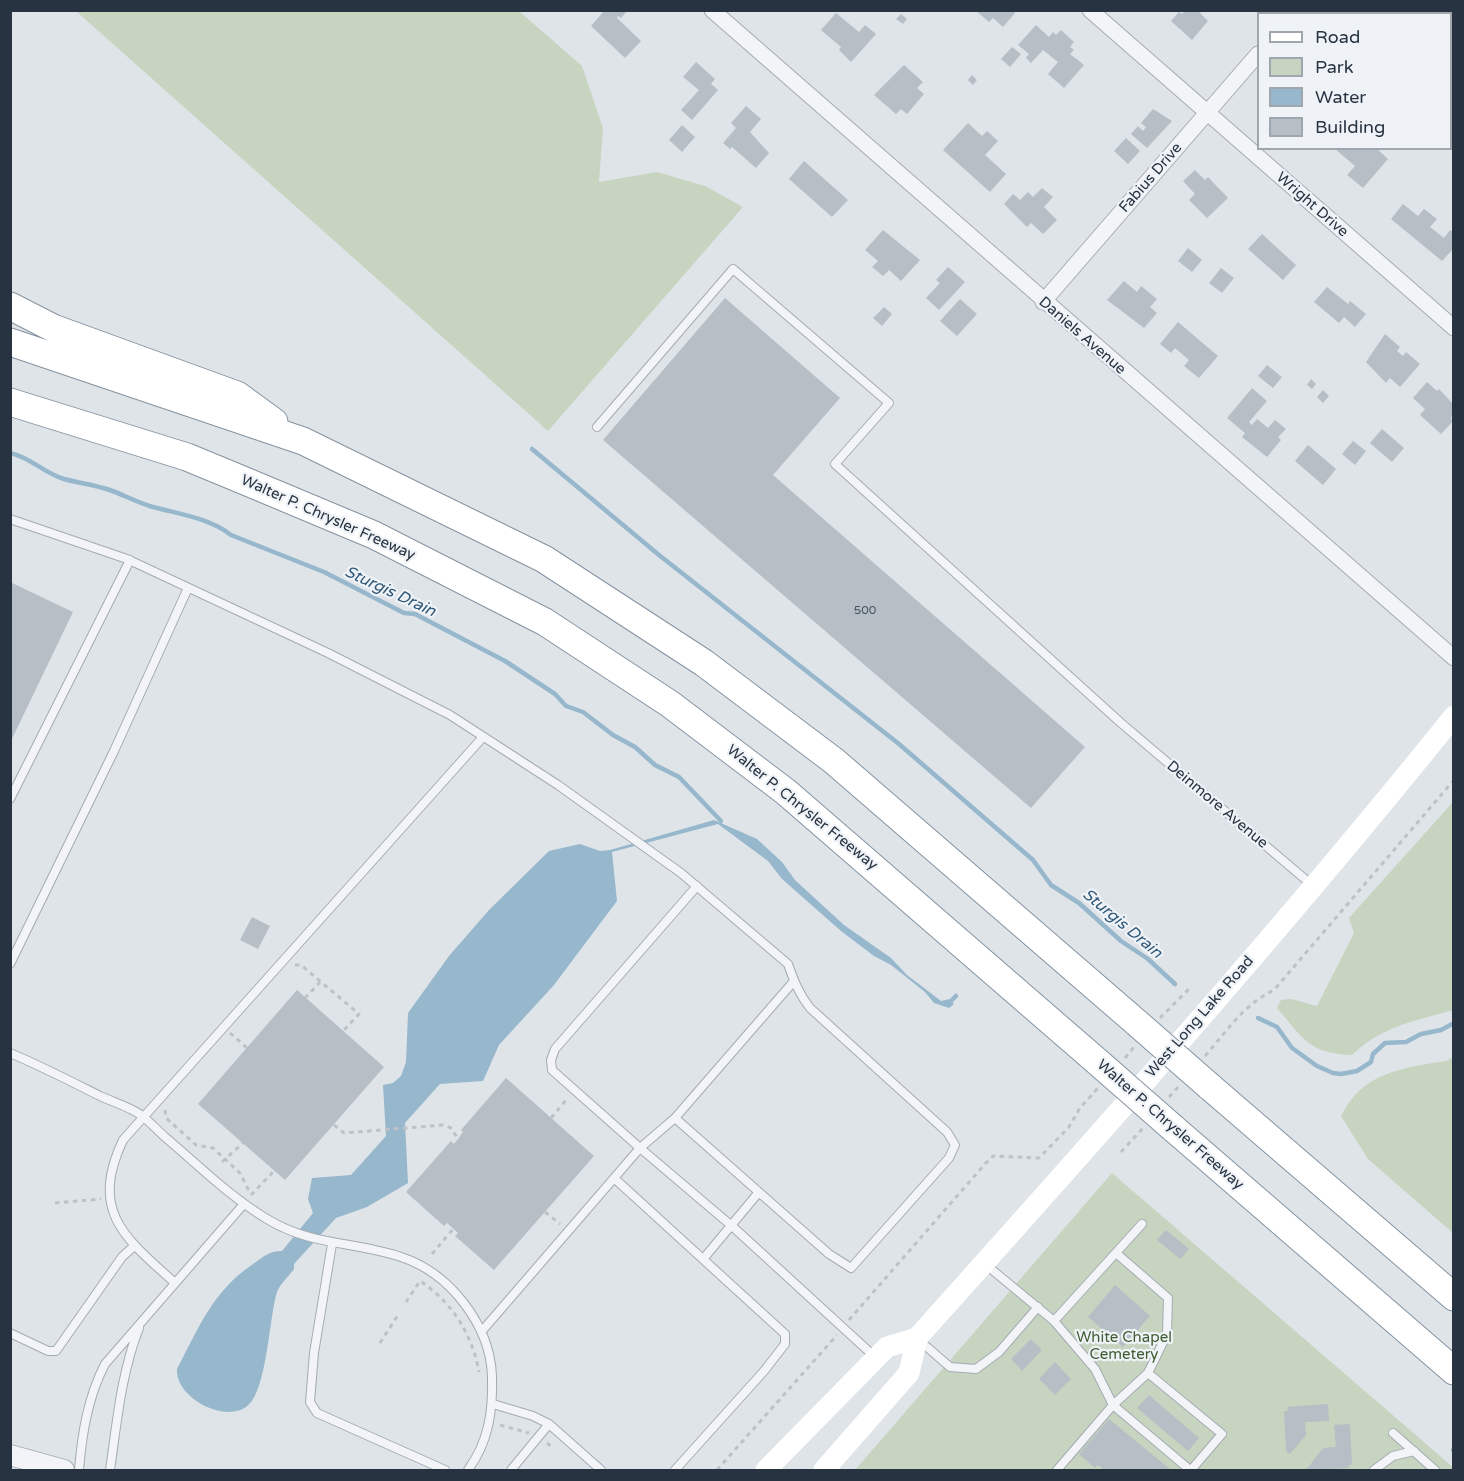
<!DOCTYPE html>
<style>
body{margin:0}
#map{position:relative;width:1464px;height:1481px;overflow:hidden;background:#dfe4e9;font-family:"Varela Round",sans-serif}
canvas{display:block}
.frame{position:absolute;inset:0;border:12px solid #273341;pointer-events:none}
.legend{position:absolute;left:1257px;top:12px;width:195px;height:138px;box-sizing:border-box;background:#eff3f7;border:2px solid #9fa6ae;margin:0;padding:8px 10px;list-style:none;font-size:18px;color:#273341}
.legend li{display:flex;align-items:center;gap:12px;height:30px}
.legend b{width:30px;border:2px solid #9fa6ae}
</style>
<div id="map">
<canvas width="1464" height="1481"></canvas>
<div class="frame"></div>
<ul class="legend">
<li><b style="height:8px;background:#fff"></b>Road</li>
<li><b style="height:16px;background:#c7d4bf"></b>Park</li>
<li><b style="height:16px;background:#97b7cc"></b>Water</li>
<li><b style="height:16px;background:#b6bec6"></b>Building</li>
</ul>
</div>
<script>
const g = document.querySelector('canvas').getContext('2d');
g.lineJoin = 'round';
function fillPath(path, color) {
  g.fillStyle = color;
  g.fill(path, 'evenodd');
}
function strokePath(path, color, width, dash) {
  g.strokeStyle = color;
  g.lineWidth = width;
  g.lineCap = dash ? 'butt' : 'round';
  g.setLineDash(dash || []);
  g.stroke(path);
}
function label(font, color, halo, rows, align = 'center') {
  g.font = font + ' "Varela Round",sans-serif';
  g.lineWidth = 4.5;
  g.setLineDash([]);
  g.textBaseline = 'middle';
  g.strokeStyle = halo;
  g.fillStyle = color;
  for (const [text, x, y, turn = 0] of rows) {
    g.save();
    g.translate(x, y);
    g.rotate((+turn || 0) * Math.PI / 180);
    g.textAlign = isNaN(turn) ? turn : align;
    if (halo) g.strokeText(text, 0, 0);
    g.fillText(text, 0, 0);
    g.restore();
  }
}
const green = new Path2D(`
 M76,11H519L582,66L603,128L599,182L657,172L705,186L743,207L548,431Z
 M1453,802V1010C1415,1021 1382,1026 1352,1055C1308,1053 1304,1039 1277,1008L1281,1000L1291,999L1317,1006L1354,933L1349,918Z
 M1453,1057V1233L1368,1159L1341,1116C1363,1072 1402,1068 1446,1061Z
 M1112,1173L1454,1468L1453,1470H855Z`);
const water = new Path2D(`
 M714,820L757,839L782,862L795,880L844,925L891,958L907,975L941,1001L950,999L954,1004L949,1008L934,1003L925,992L891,965L874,956L841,931L782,879L768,861L718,824L612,852L617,901L554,985L499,1045L483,1081L440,1084L405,1123L408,1183L367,1207L336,1218L294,1264V1269C289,1276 280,1284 277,1292C269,1317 267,1394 246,1407C223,1423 175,1397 177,1369C199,1327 213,1291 253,1264C263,1257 269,1251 282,1251L313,1213L308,1199L312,1178L351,1175L386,1136L383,1085L393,1083L401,1076L406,1062L408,1013L449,956L489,910L549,851L580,844L600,851L610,850Z`);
const stream = new Path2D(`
 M532,449L659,555L899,744L1033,860L1051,885L1079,903L1121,941L1148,959L1175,984
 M10,453C30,457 44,473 64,479C79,483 95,485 110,490C124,495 138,503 153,507C179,514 209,518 231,535L324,572L404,613L415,614L505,661L555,694L566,706L583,712L613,735L635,747L655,765L679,777L721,821
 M952,1000L956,996
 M1258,1018L1277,1027L1292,1048L1317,1066L1333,1073L1341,1074L1357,1071L1371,1062L1373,1054L1385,1043L1406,1042L1421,1034L1441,1030L1454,1023
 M1453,1450L1454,1451`);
const building = new Path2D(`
 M605,10H628L621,18L618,16L617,18L641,41L625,58L591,26Z
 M975,10H1012L1015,13L1003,27L993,18L989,22Z
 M1186,10H1203L1200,13L1208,21L1192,40L1171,21L1179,12L1182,14Z
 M1353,10H1377L1375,14H1357Z
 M836,13L859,32L865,25L876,34L851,62L839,50L841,47L821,30Z
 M901,14L907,19L903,24L896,19Z
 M1036,25L1049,37L1053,32L1056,35L1061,30L1074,42L1070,47L1074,50L1070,54L1084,65L1064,88L1048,74L1058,62L1043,50L1031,63L1026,58L1029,54L1018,45Z
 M1012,47L1021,54L1010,67L1001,59Z
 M696,62L715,79L711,84L718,90L692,120L681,110L699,90L683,77Z
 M904,65L923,82L917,88L924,94L907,114L901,109L896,114L874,95Z
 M972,75L977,80L973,85L968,80Z
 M746,106L761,119L750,132L769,153L756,168L732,147L730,149L723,143L736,128L731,123Z
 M1153,109L1172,121L1147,148L1131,134L1138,126L1143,131L1146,127L1141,123Z
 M968,123L982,136L987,131L998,141L985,155L1006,174L990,192L943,150Z
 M682,125L695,137L682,152L669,140Z
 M1126,138L1140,151L1128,164L1114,151Z
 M1334,148H1376L1388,159L1363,188L1347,175L1355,166Z
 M804,161L848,200L832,217L789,179Z
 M1195,170L1205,180L1208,177L1228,198L1207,218L1189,200L1195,194L1183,181Z
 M1042,188L1053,197L1044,207L1057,220L1043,234L1031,223L1027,227L1004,204L1013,194L1020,200L1028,192L1033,197Z
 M1403,204L1418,216L1424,209L1437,219L1430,227L1444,238L1450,230L1454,233V248L1442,261L1391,219Z
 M883,230L920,260L901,281L889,270L883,276L872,267L878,261L865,250Z
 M1262,234L1296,265L1283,280L1248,249Z
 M1188,248L1202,260L1192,272L1178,261Z
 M948,267L965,282L939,310L926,298L940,283L936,280Z
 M1221,268L1234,278L1222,293L1209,283Z
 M1124,281L1137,292L1141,286L1157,299L1150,307L1157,313L1144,328L1107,300Z
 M1327,287L1348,304L1350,301L1366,314L1355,327L1344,317L1339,323L1314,302Z
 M725,298L840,398L773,475L1085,747L1031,808L603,440Z
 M960,299L977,314L957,336L940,321Z
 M884,307L892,314L882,326L873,318Z
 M1178,322L1218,356L1199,378L1184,366L1189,360L1175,348L1171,353L1160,344Z
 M1385,334L1400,347L1397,351L1403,356L1406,352L1420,364L1400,387L1390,378L1386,383L1366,362Z
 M1267,365L1282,377L1273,388L1258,376Z
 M1311,379L1316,384L1312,389L1307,385Z
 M1427,382L1437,391L1439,389L1454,405L1451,419L1453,421L1441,434L1420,415L1425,409L1413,398Z
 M1252,388L1267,401L1249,422L1252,425L1257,419L1268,428L1275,420L1286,429L1278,437L1281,440L1267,457L1242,437L1245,433L1227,418Z
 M1323,390L1329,396L1323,403L1317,397Z
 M1382,429L1404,448L1392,462L1370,443Z
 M1353,441L1366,451L1355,465L1342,454Z
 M1308,445L1336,469L1323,485L1295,461Z
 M10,582L73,612L10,743Z
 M252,917L270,926L258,949L240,940Z
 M297,990L384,1067L285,1180L198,1104Z
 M506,1078L594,1156L494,1270L455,1236L458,1233L447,1223L444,1226L406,1192L451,1141L454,1144L458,1139L463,1132L461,1130Z
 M1166,1230L1189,1249L1180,1259L1157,1240Z
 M1115,1285L1150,1316L1123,1347L1088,1317Z
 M1031,1339L1042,1350L1022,1371L1011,1359Z
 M1055,1362L1071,1379L1055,1395L1039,1379Z
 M1149,1395L1199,1438L1188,1451L1137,1408Z
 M1328,1404L1329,1421L1305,1422L1306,1435L1290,1454L1286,1451L1284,1411H1288L1287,1407Z
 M1109,1419L1171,1470H1104L1098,1465L1095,1468L1079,1454Z
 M1350,1424L1352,1465H1349V1468L1306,1470L1323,1448L1336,1447L1334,1425Z`);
const path = new Path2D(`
 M295,965H301L359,1014L343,1031
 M305,998L320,982
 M1160,1018L1192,986
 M230,1033L247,1048
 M1205,1056C1227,1031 1243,1005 1274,990L1454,780
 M1125,1058L1134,1047
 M1169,1097L1179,1086
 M165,1110L166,1118L196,1145L213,1148L226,1160L240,1173L250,1193
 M551,1118L567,1099
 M334,1125L344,1133L443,1125L451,1128L458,1139
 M1121,1152L1144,1127
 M222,1162L243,1143
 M251,1195L274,1171
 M55,1203L101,1199
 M545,1212L560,1224
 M432,1254L453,1229
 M406,1302L420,1281C452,1302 472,1334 479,1372
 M849,1320L985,1164L993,1156L1039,1158L1069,1127L1080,1108L1098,1088
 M380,1343L398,1315
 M500,1425L529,1433
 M547,1443L554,1449
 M717,1470L837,1335`);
const service = new Path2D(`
 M597,427L733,269L889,403L835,464L1121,723L1312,885
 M10,519L127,559L328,653L450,715L558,785L681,873L788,964C794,981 799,994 810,1008L947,1132L955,1145L949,1158L851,1268L829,1254L675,1118L794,981
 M10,799L130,560
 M10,964L114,751L188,588
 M10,1053C41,1066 70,1081 100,1096C113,1102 130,1107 141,1115C149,1121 157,1130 165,1137C198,1165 229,1196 267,1219C311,1246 354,1241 401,1257C450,1273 490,1325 492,1376C493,1411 489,1441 468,1470
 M675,1118L640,1148L552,1070L551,1060L555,1049L697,886
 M614,1178L785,1334V1344L764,1371L675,1470
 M332,1244L314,1353L310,1402L317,1413L445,1470
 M704,1258L759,1192
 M985,1264L1054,1321L1095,1369L1113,1405L1190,1470
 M175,1283C125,1238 89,1212 123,1140L483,737
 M1054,1321L1142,1224
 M482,1331L640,1148L733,1227L875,1357
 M10,1333L48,1351H56L122,1257L133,1247
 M920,1341L950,1367L976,1369L999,1352L1038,1307
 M1148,1373L1222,1434L1191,1470
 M493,1404L533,1416L549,1424L601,1470
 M1393,1433L1435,1470
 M79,1470C82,1433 88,1397 105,1364L243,1205
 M110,1470C117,1422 121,1374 139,1328
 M511,1470L549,1424
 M1057,1470L1113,1405L1148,1373L1167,1334L1168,1298L1116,1253
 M1374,1470L1393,1456L1414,1451`);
const minor = new Path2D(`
 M712,10L1454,658
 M1090,10L1454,328
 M1294,14L1296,10
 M1043,302L1258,54`);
const tertiary = new Path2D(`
 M10,1455L64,1470`);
const secondary = new Path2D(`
 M766,1470L887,1347L917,1338
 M824,1470L909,1373L917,1338C1100,1134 1282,930 1454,716`);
const motorway = new Path2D(`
 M10,306L53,328L237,395L274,422
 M10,342L303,441L544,559L704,663L834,761L1137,1023
 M10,402L187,457L245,481L374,535L545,622L670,704L786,792L1100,1064
 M1209,1086L1454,1297
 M1173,1128L1454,1371`);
const motorwayBridge = new Path2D(`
 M1137,1023L1209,1086
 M1100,1064L1173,1128`);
const numberNames = [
 ["500",865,611]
];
const streetNames = [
 ["Fabius Drive",1151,178,-49],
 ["Wright Drive",1312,205,41],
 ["Daniels Avenue",1082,336,41],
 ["Walter P. Chrysler Freeway",328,518,24],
 ["Deinmore Avenue",1217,805,40],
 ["Walter P. Chrysler Freeway",802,808,39],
 ["West Long Lake Road",1200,1017,-49],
 ["Walter P. Chrysler Freeway",1170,1125,41]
];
const parkNames = [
 ["White Chapel",1124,1338],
 ["Cemetery",1124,1355]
];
const waterNames = [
 ["Sturgis Drain",390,592,25],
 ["Sturgis Drain",1122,924,40]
];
fillPath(green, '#c7d4bf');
fillPath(water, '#97b7cc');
strokePath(stream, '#97b7cc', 4.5);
fillPath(building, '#b6bec6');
strokePath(service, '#a4abb3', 10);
strokePath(minor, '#a4abb3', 17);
strokePath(tertiary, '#a4abb3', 22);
strokePath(motorway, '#8593a1', 29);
strokePath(path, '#bdc2c8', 3, [4.5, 4.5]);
strokePath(service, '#f2f4f7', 8);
strokePath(minor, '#f2f4f7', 15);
strokePath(tertiary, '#f2f4f7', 20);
strokePath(secondary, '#fff', 21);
strokePath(motorway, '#fff', 27);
strokePath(motorwayBridge, '#8593a1', 29, []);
strokePath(motorwayBridge, '#fff', 27);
label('12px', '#4b5662', null, numberNames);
label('15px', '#273341', '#eff3f7', streetNames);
label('15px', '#405e33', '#eff3f7', parkNames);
label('italic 16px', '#2e5778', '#eff3f7', waterNames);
</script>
